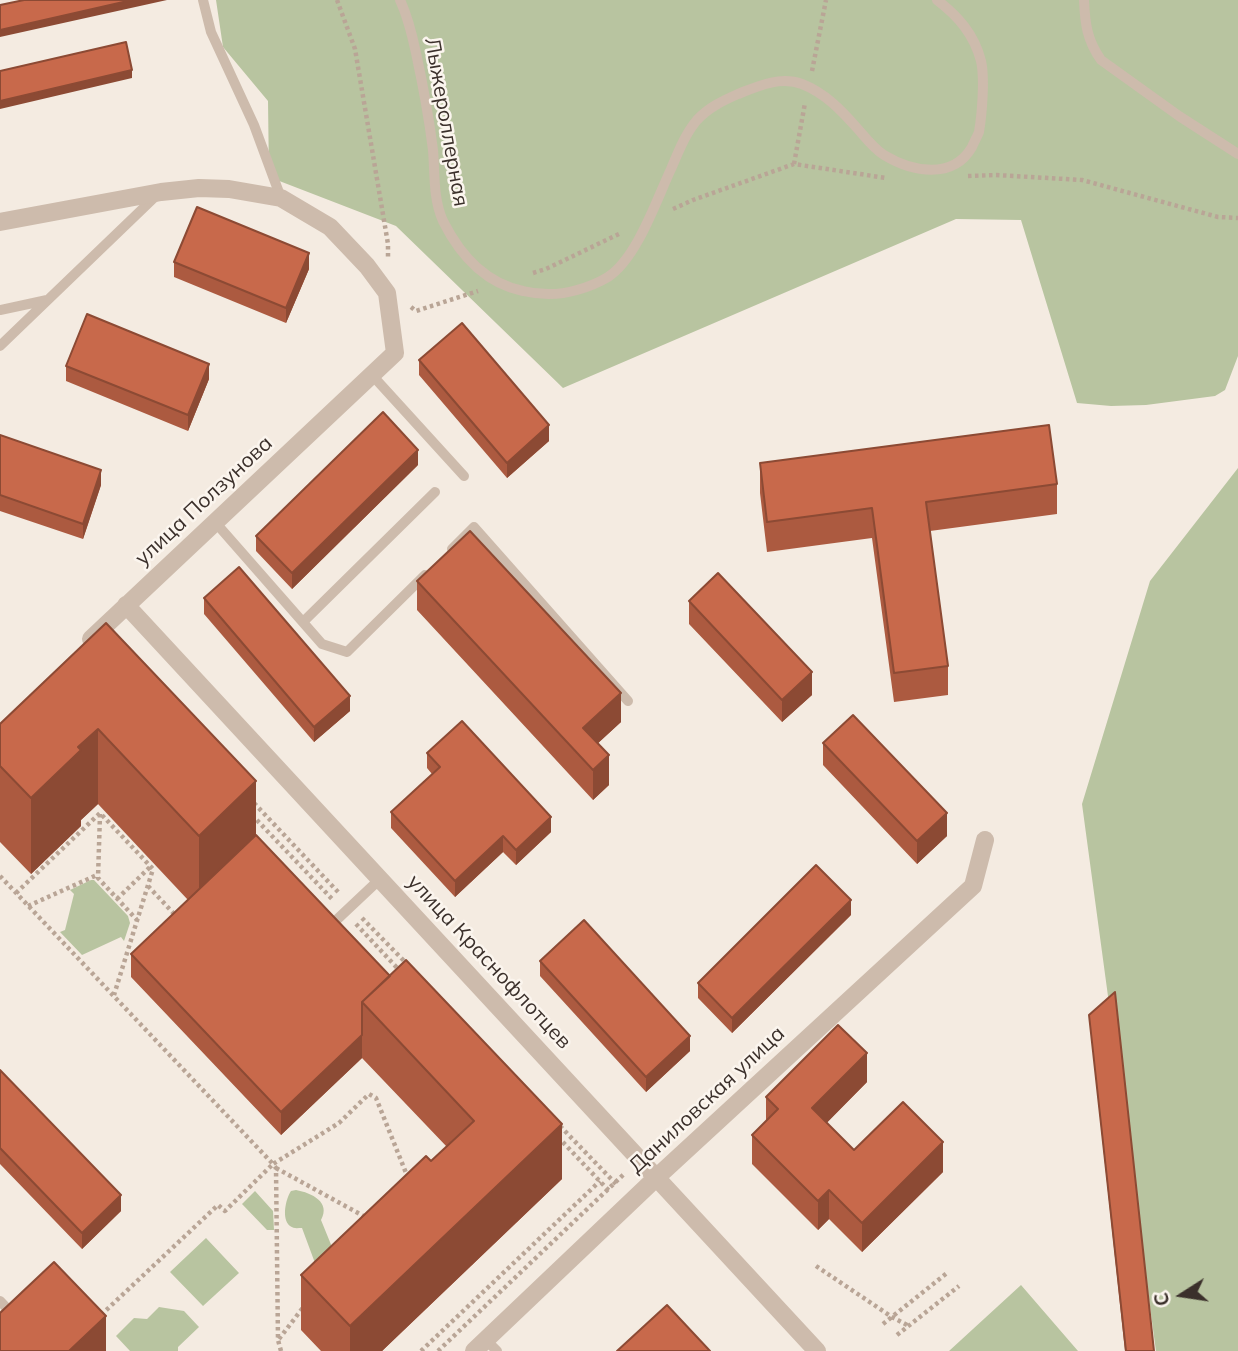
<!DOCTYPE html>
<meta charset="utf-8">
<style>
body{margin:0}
#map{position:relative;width:1238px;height:1351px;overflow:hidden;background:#f4ebe1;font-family:Mulish,sans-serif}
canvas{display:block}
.north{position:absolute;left:1147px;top:1260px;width:70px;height:70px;-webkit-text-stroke:5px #fbf5ee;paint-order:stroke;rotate:258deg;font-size:19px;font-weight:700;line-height:28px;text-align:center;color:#3b302b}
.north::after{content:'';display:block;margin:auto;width:24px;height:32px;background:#3b302b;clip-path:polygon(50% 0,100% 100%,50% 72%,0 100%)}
</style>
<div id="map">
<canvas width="1238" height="1351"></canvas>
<div class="north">С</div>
</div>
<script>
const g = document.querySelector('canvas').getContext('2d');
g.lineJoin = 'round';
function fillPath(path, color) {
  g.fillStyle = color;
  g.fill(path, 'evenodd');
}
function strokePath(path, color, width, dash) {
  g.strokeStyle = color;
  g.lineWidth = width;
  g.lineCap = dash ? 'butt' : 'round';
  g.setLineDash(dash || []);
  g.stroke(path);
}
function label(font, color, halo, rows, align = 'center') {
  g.font = font + ' Mulish,sans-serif';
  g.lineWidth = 5;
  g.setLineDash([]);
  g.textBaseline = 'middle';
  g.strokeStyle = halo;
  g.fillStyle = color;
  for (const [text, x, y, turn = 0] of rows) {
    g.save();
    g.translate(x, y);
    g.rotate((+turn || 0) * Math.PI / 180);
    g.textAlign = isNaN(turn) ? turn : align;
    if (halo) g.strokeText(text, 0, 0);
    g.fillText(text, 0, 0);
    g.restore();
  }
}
const green = new Path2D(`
 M216,0H1238V356L1225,390L1215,396L1146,405L1111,406L1077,403L1021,220L956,219L563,388L396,226L269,177L268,101L223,47Z
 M1238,468V1351H1156L1082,804L1150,581Z
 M91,880H94L128,916L130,923L124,941L121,937L82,955L60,932L65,930L74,894L70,890Z
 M296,1190C312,1193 331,1202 321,1220L332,1247L315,1263L302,1228C297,1228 294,1229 290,1226C281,1219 286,1198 291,1191Z
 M255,1191L273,1211L274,1230H267L242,1204Z
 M206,1238L239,1273L203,1306L170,1272Z
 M1021,1285L1078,1351H949Z
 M159,1307L184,1311L199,1327L178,1347V1351H130L116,1336L134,1318L147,1319Z`);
const path = new Path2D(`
 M337,0L355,49L388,244V259
 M812,71L826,0
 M794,164L805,103
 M968,176L996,175L1082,180L1218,217L1238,218
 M673,209L693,200L794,164L886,178
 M533,273L546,269L621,233
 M411,307L416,311L478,291
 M254,803L339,893
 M100,814L98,878L137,920
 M252,815L333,900
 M0,876L273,1164L225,1211L218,1205L101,1315
 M148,886L177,917
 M16,893L100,813L153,869L114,995
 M117,899L150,867
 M28,906L97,875
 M362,918L407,964
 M356,924L400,971
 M560,1126L617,1185
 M558,1137L610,1192
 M276,1168L369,1219
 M816,1266L892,1317L909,1326
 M883,1324L947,1273
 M897,1335L959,1286
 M279,1339L305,1305
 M281,1351L278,1340L276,1168L273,1164L339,1123L369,1094L376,1098L408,1178
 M421,1351L600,1181
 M438,1351L624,1174`);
const service = new Path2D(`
 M203,0L211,32L254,125L281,198
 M400,0C408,17 412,34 416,53C423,85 429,118 433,150C435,174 433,199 443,221C460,255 484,283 523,291C540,295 560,295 577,290C588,287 598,283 608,277C637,258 656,201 671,169C678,153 685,134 697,120C708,108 722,101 738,94C758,86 780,76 802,84C825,93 841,110 857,128C865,137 874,149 884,155C912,172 953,180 972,147C974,142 977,137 979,132C982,114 985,78 981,61C974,34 958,16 937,0
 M1084,0C1085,24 1087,40 1101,60L1179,116L1238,154
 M0,310L47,300
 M0,346L159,193
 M372,375L464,476
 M215,522L322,644L347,652L425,575
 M452,549L474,527L628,701
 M303,622L435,492
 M329,927L380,879
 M0,1301L15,1317L0,1332
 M486,1340L497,1351`);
const minor = new Path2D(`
 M0,222L161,192L199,188L229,189L281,198L330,227L367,266L387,293L395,353L91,639
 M126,605L817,1351
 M474,1351L657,1177L973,886L985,840`);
const wall = new Path2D(`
 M174,262L309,269L286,323L174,277Z
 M419,360L549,441L507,478L419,375Z
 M66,366L209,379L188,431L66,381Z
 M0,435L101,485L83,539L0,511Z
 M760,463L1057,484V514L930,531L948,666V695L894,702L872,538L767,552L760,493Z
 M418,465L292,589L256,551V536Z
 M417,581L621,722L598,743L609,785L593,800L417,610Z
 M204,598L350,711L314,742L204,614Z
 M689,601L812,695L782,722L689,624Z
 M106,623L256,835L562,1179L382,1351H321L301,1330V1275L447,1147L362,1058L281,1135L131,977V954L188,900L98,804L81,820V826L31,874L0,842V724Z
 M823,743L947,836L917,864L823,765Z
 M427,753L551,832L516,865L503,852L455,897L391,828V812L432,774L427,768Z
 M851,915L732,1033L698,998V983Z
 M540,961L690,1051L646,1092L540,976Z
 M1089,1015L1154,1351H1125Z
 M0,1070L121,1211L82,1249L0,1164Z
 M867,1082L826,1123L854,1150L943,1172L862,1252L829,1219L818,1230L752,1164V1135L766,1121V1097Z`);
const shadedWall = new Path2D(`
 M132,0H167L0,37V30Z
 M132,70V78L0,109V101Z
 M309,253V269L286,323V308Z
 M209,364V379L188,431V415Z
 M549,425V441L507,478V463Z
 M418,450V465L292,589V573Z
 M101,470V485L83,539V524Z
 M812,672V695L782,722V700Z
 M621,693V722L583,757V728Z
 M350,696V711L314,742V727Z
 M98,729V804L81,820V826L31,874V798L78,747Z
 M609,755V785L593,800V770Z
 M256,781V857L199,912V836Z
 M947,813V836L917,864V841Z
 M551,817V832L516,865V850Z
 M503,836V852L455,897V881Z
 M851,900V915L732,1033V1018Z
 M362,1035V1058L281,1135V1112Z
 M690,1036V1051L646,1092V1077Z
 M867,1053V1082L812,1138V1108Z
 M562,1124V1179L382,1351H350V1326Z
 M943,1142V1172L862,1252V1223Z
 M829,1190V1219L818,1230V1201Z
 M121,1195V1211L82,1249V1233Z
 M106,1316V1351H69Z`);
const building = new Path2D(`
 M24,0H132L0,30V5Z
 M126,42L132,70L0,101V71Z
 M197,207L309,253L286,308L174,262Z
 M87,314L209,364L188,415L66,366Z
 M462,323L549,425L507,463L419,360Z
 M383,412L418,450L292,573L256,536Z
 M1049,425L1057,484L926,502L948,666L894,673L872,508L767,522L760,463Z
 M0,435L101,470L83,524L0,495Z
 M470,531L621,693L583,728L609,755L593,770L417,581Z
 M239,567L350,696L314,727L204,598Z
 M718,573L812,672L782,700L689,601Z
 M106,623L256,781L199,836L98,729L78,747L81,750L31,798L0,766V724Z
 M853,715L947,813L917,841L823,743Z
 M462,721L551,817L516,850L503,836L455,881L391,812L440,767L427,753Z
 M256,835L390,976L362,1002V1035L281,1112L131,954Z
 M816,865L851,900L732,1018L698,983Z
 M584,920L690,1036L646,1077L540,961Z
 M406,960L562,1124L350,1326L301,1275L426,1156L431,1161L474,1121L362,1002Z
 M1115,992L1154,1351H1126L1089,1015Z
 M838,1025L867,1053L812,1108L854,1150L903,1102L943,1142L862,1223L829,1190L818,1201L752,1135L778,1109L766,1097Z
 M0,1070L121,1195L82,1233L0,1148Z
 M54,1262L106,1316L69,1351H0V1313Z
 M667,1305L710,1351H617Z`);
const streetNames = [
 ["Лыжероллерная",446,122,80],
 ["улица Ползунова",204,501,-43],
 ["улица Краснофлотцев",489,962,47],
 ["Даниловская улица",707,1100,-43]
];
fillPath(green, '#b8c4a0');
strokePath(path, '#b9a596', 4.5, [3.5, 3.5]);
strokePath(service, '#cdbbac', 10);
strokePath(minor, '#cdbbac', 18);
fillPath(wall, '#ac5a40');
fillPath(shadedWall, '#8c4a34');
fillPath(building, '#c8694b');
strokePath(building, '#8c4a34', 2);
label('21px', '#3b302b', '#fbf5ee', streetNames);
</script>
